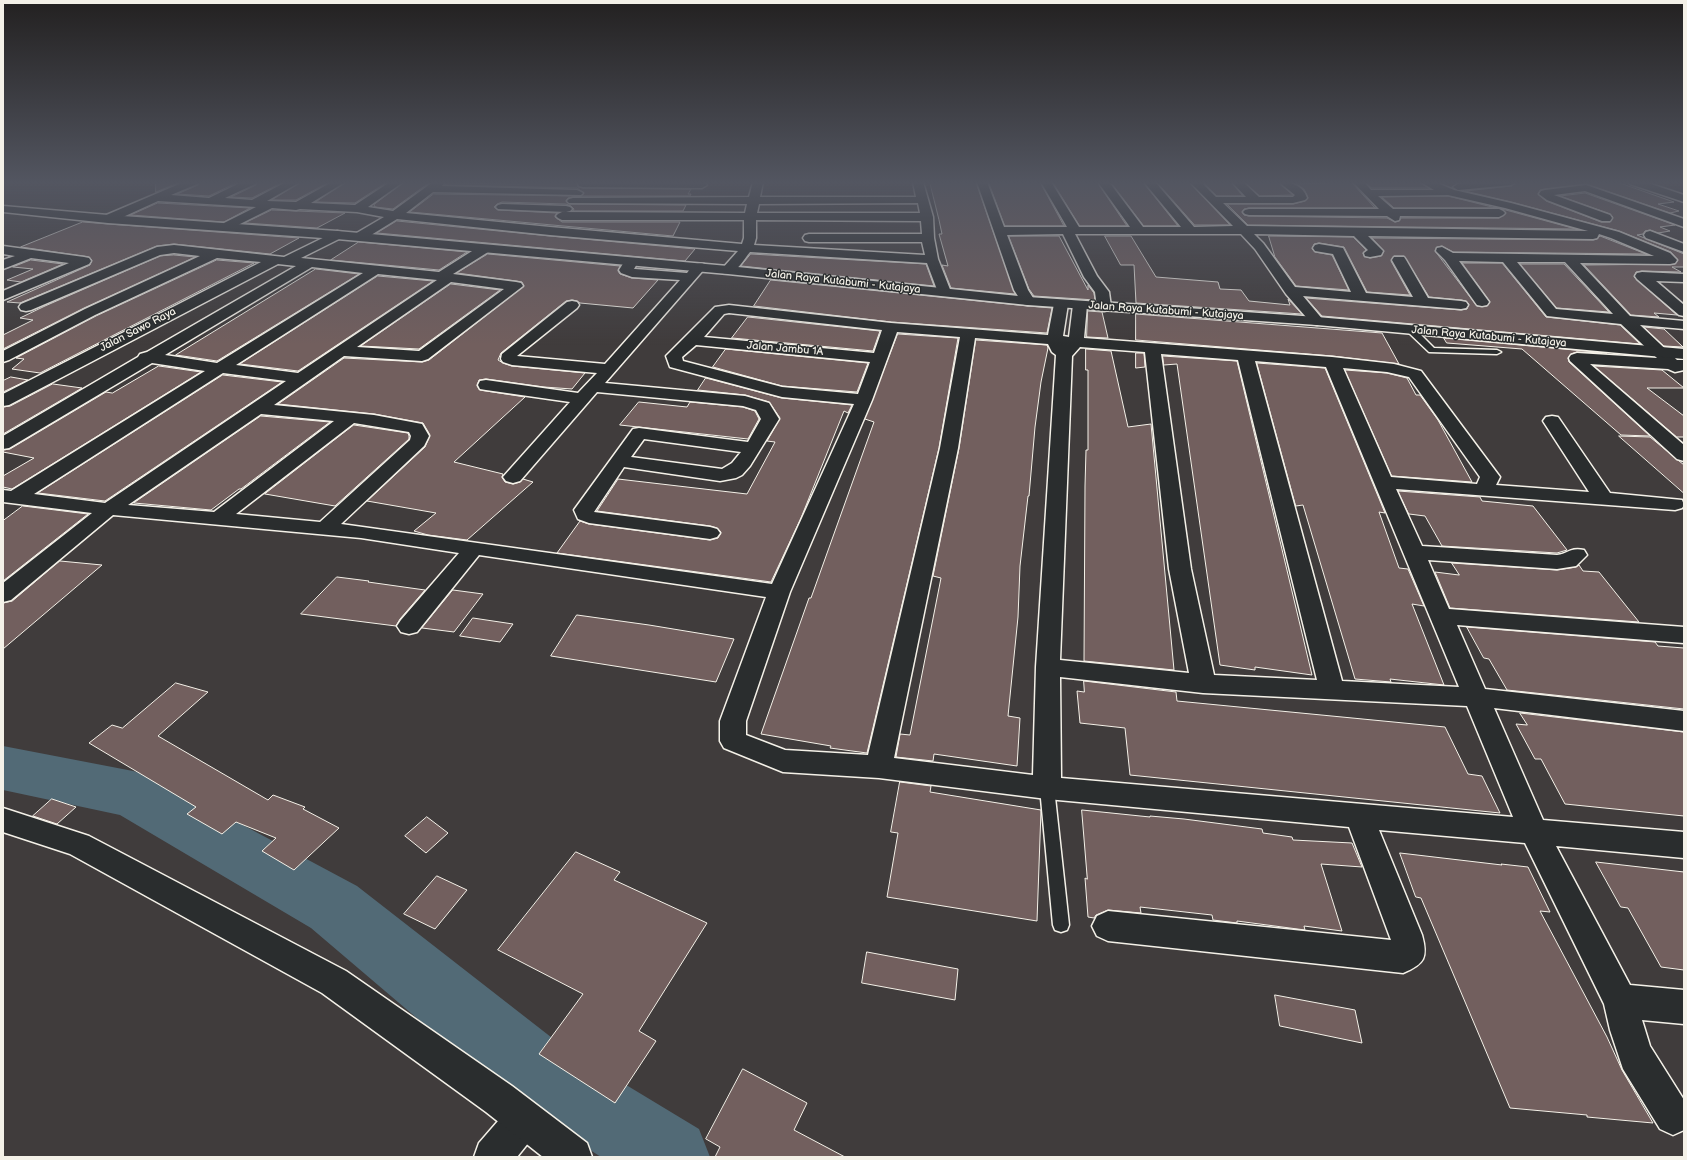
<!DOCTYPE html>
<style>
body{margin:0}
#map{position:relative;width:1687px;height:1160px;overflow:hidden;background:#403c3c;font-family:"Balsamiq Sans",sans-serif}
canvas{display:block}
.frame{position:absolute;inset:0;border:4px solid #f4f1e8;pointer-events:none}
</style>
<div id="map">
<canvas width="1687" height="1160"></canvas>
<div class="frame"></div>
</div>
<script>
const g = document.querySelector('canvas').getContext('2d');
g.lineJoin = 'round';
function fillPath(path, color) {
  g.fillStyle = color;
  g.fill(path, 'evenodd');
}
function strokePath(path, color, width, dash) {
  g.strokeStyle = color;
  g.lineWidth = width;
  g.lineCap = dash ? 'butt' : 'round';
  g.setLineDash(dash || []);
  g.stroke(path);
}
function label(font, color, halo, rows, align = 'center') {
  g.font = font + ' "Balsamiq Sans",sans-serif';
  g.lineWidth = 3;
  g.setLineDash([]);
  g.textBaseline = 'middle';
  g.strokeStyle = halo;
  g.fillStyle = color;
  for (const [text, x, y, turn = 0] of rows) {
    g.save();
    g.translate(x, y);
    g.rotate((+turn || 0) * Math.PI / 180);
    g.textAlign = isNaN(turn) ? turn : align;
    if (halo) g.strokeText(text, 0, 0);
    g.fillText(text, 0, 0);
    g.restore();
  }
}
const river = new Path2D(`
 M3,746L133,771L153,777L357,886L565,1048L699,1129L710,1157H601L513,1100L311,928L120,815L3,790Z`);
const building = new Path2D(`
 M156,182H180L156,192Z
 M199,182H238L209,196L177,194L198,185Z
 M257,182H283L252,198L231,197L256,185Z
 M301,182H329L296,200H272Z
 M346,182H387L355,203L316,202Z
 M404,182H430L393,209L375,207L374,205Z
 M523,182H577L578,187L583,188L691,189L688,194H691L690,196H581L584,193L577,188L445,185L446,183L521,184Z
 M930,182H976L1015,294L951,288L942,265L948,266L939,234H942L939,220Z
 M989,182H1040L1064,226H1005Z
 M1053,182H1097L1127,226H1080Z
 M1111,182H1143L1178,226H1144Z
 M1157,182H1189L1230,225H1195Z
 M1203,182H1231L1243,196H1217Z
 M1245,182H1278L1293,195L1260,196Z
 M1517,182H1617L1674,202L1658,204L1679,211L1670,213L1586,184L1545,189L1540,190L1538,194L1546,201L1601,222H1610L1613,217L1610,214L1560,196L1585,193L1675,225L1660,227L1670,231L1658,233L1650,230L1645,231L1643,234L1637,235L1684,254V267H1672L1681,272L1642,271L1636,272L1634,277L1677,315L1654,313L1659,317L1631,315L1584,265L1675,264L1678,260L1671,252L1619,231L1511,202L1465,191L1511,186Z
 M1352,183L1375,208H1249L1244,209L1242,212L1244,215L1249,216L1387,218L1395,222L1399,221L1401,218H1499L1506,213L1502,209L1576,229L1248,225L1227,204H1293L1305,201L1308,198L1304,189L1296,184Z
 M1367,183H1420L1429,188H1372Z
 M434,194L579,196L568,198L566,201L569,204L686,205L683,211H573L574,209L571,206L566,204L502,202L497,204L494,207L498,210L557,213L555,217L562,222H680L673,236L410,212Z
 M1448,196L1496,208H1394L1382,197Z
 M158,203L250,208L224,222L131,215Z
 M272,210L296,211L345,213L317,228L245,223Z
 M397,221L550,236L695,249L685,261L377,233Z
 M83,222L108,224L299,238L270,254L174,244L157,246L20,303L7,302L90,265L92,260L89,257L21,247Z
 M1009,236H1059L1088,290V285L1094,293L1095,300L1034,296L1029,289Z
 M1105,236H1131L1156,277L1218,282L1220,289L1241,290L1249,301L1290,305L1288,299L1302,314L1136,303L1134,265H1121Z
 M1269,236L1353,237L1366,250L1363,253L1364,256L1370,258L1381,256L1384,251L1372,238L1593,240L1597,239L1600,236L1646,254L1453,252L1442,246L1437,247L1435,251L1477,306H1487L1490,302L1462,263H1502L1546,317L1620,325L1640,344L1322,316L1306,298L1461,310L1467,309L1469,304L1466,301L1461,300L1429,297L1404,256H1394L1391,261L1410,295L1367,292L1344,247L1319,243L1314,244L1312,249L1315,252L1332,255L1349,290L1296,286L1275,257Z
 M359,242L467,252L439,270L331,260Z
 M488,254L620,266L618,271L620,274L632,278L658,280L633,308L580,303L577,301L572,300L566,301L501,353L498,360L503,363L512,366L585,373L572,389L544,387L486,379L479,380L477,386L480,390L525,397L454,462L503,474L502,477L505,482L513,484L520,482L523,479L533,482L467,540L428,535L414,531L436,513L367,501L425,447L430,435L423,423L374,414L278,404L344,358L422,362L429,360L524,286L522,282L516,281L457,273Z
 M751,254L926,264L934,286L741,266Z
 M174,255L195,257L84,308L3,349V335L33,320L20,318L45,306L160,256Z
 M31,260L63,264L21,282L7,280L33,269L13,267Z
 M217,260L254,263L40,373L12,369L24,359L16,358L96,316Z
 M1520,264H1564L1609,312L1557,308Z
 M316,269L359,274L217,361L176,355Z
 M378,276L433,281L298,371L240,364Z
 M771,280L1028,306L1052,308L1047,333L891,322L754,306Z
 M451,284L500,290L419,349L361,346Z
 M1088,311L1102,312L1108,338L1087,337Z
 M1136,314L1382,333L1399,364L1332,356L1136,340Z
 M748,317L880,331L873,351L732,338Z
 M1644,327L1664,329L1683,347L1664,346Z
 M898,334L958,338L939,448L867,753L830,748L831,746L761,734L809,598H811L874,422L865,419Z
 M1444,338L1607,353L1577,352L1571,354L1568,358L1569,362L1650,436L1621,435L1522,349L1447,343Z
 M976,340L1047,345L1048,348L1041,382L1035,427L1029,496H1028L1020,566L1018,617L1008,716L1020,718L1017,766L934,754L933,761L896,757L900,734L910,735L941,578L933,576L959,448Z
 M726,349L868,363L857,392L782,386L713,367Z
 M1086,349L1111,351L1128,427L1151,424L1174,670L1084,661L1085,486L1086,450H1088V370H1086Z
 M1136,353H1144L1145,367L1136,368Z
 M1163,356L1237,361L1312,675L1255,667V670L1220,665L1177,364L1164,365Z
 M1257,363L1325,368L1385,513L1379,512L1399,568L1408,569L1424,606L1412,604L1444,685L1390,679L1391,682L1355,679L1303,505L1296,506Z
 M159,366L201,372L12,489L3,487V476L34,458L3,452V450L10,449L106,392L112,393Z
 M1594,366L1662,370L1684,388H1647L1684,416V437H1677Z
 M1345,370L1387,373L1407,378L1416,395H1420L1438,420L1472,482L1392,476Z
 M223,375L282,382L105,501L38,493Z
 M11,377L28,380L3,392V381Z
 M706,378L782,398L852,405L848,413L844,411L801,518L771,582L557,553L580,521L589,524L710,540L718,538L721,532L717,528L710,526L597,511L618,479L747,494L774,444L775,442L767,441L780,418L769,402L745,395L698,390Z
 M53,384L82,388L3,434V407L10,406Z
 M639,402L687,407L690,402L743,407L755,411L759,419L748,439L620,425Z
 M261,416L330,422L241,489H239L211,510L134,503Z
 M354,425L408,433L409,436V439L335,506L265,494Z
 M1619,436L1650,437L1684,465V493Z
 M1398,491L1480,497L1482,501L1533,506L1567,550L1557,553L1442,546L1425,516L1409,514Z
 M23,506L88,514L3,581V521Z
 M60,561L102,565L3,649V603L12,601Z
 M1452,563L1557,570L1576,567L1579,565L1583,571L1599,572L1639,622L1450,608L1435,572L1459,575Z
 M337,577L369,581L368,582L425,590L400,619L396,626L301,614Z
 M453,590L483,594L454,632L422,628Z
 M577,615L649,625L734,639L716,682L551,656Z
 M473,618L513,624L500,642L460,636Z
 M1467,627L1655,642L1658,646L1684,648V709L1507,690L1489,659L1484,658Z
 M1084,681L1176,692L1177,701L1445,727L1468,774L1482,776L1500,813L1130,775L1125,728L1080,723L1077,691L1084,692Z
 M176,683L208,692L158,736L268,800L273,795L305,807L303,809L339,828L294,870L262,851L276,838L236,822L222,834L187,814L196,807L89,743L112,725L122,728Z
 M1520,713L1684,732V816L1565,804L1541,759H1535L1516,724L1527,725Z
 M900,782L931,786L930,792L1041,810L1037,921L887,897L898,833L891,832Z
 M52,799L76,807L57,824L33,816Z
 M1082,810L1150,817V816L1184,819L1262,829L1263,833L1292,837L1293,840L1352,843L1362,867L1321,864L1342,931L1304,926L1305,930L1237,921V923L1213,920L1212,915L1140,907L1141,913L1108,910L1096,915L1094,918L1088,917L1085,878L1087,879Z
 M427,817L448,833L426,853L405,836Z
 M576,852L620,872L614,880L707,923L639,1031L656,1041L615,1103L539,1054L583,994L498,950Z
 M1400,853L1502,865L1501,864L1528,867L1550,912L1540,911L1607,1037L1622,1070L1653,1123L1587,1117V1115L1510,1108L1421,898L1416,897Z
 M1596,862L1684,872V970L1661,967L1628,908L1621,907Z
 M437,876L467,890L435,929L404,914Z
 M867,952L958,969L955,1000L862,983Z
 M1275,995L1355,1010L1362,1043L1280,1026Z
 M743,1069L807,1103L794,1130L845,1157H715L720,1147L706,1139Z`);
const lane = new Path2D(`
 M1408,328H1414L1434,348L1497,350L1501,352L1497,354L1429,352L1408,332Z
 M1047,782L1052,784L1054,788L1069,925L1067,930L1061,932L1055,930L1053,925L1040,788L1042,784Z`);
const street = new Path2D(`
 M184,182H198L197,184L171,195L209,198L242,182H256L255,184L225,198L252,200L286,182H300L267,201L296,202L332,182H345L311,203L355,205L390,182H403L368,207L393,211L433,182H445L442,186L577,190L583,193L581,195L433,192L406,213L550,227L742,244L744,238V220H562L558,218L556,216L558,214L562,212L745,213L747,204L569,203L567,201L569,199L573,198L749,197L753,182H763L760,197H916L913,182H923L933,217L934,238L938,259L951,292L949,295L944,296L939,295L927,263L750,252C743,260 736,276 723,273L721,270L738,251L550,235L397,219L363,240H355L353,237L355,234L384,217L357,212L300,209L296,210L272,208L228,230L224,229L222,226L224,223L256,207L158,201L112,222H104L102,219L104,216ZM918,203L920,213H757L759,204ZM756,220L921,221L922,234H809L805,235L803,238L805,241L809,242H922L925,255L754,245L756,238Z
 M579,182H704L707,185L702,188L583,187L579,186L578,184Z
 M977,182H987L1004,227H1067L1041,182H1051L1079,227H1130L1098,182H1109L1143,227H1181L1144,182H1155L1194,227L1233,226L1190,182H1201L1216,197H1246L1232,182H1243L1259,197H1293L1295,195L1279,182C1290,182 1303,185 1307,198L1305,200L1293,203H1223L1247,226L1588,231L1505,208L1448,195L1378,196L1393,209H1499L1503,211L1505,213L1503,215L1499,217L1400,216L1399,220L1395,221L1387,216L1249,215L1245,214L1243,212L1245,210L1249,209H1379L1353,182H1364L1371,190H1434L1421,182H1435L1454,190L1511,203L1619,232L1670,253L1677,260L1675,263L1670,264L1580,263L1630,316L1684,321V329L1640,325L1677,360H1684V370L1675,372L1668,369L1590,364L1684,445V461L1677,459L1570,361L1569,358L1571,355L1577,353L1657,358L1621,324L1547,316L1503,262L1459,261L1489,302L1487,305L1482,306L1477,305L1445,260L1436,251L1437,248L1442,247L1453,253L1654,256L1611,238L1599,234L1597,238L1593,239L1368,236L1383,251L1381,255L1370,257L1365,256L1364,253L1368,250L1354,236L1254,234L1263,243L1295,287L1351,292L1333,254L1315,251L1313,248L1315,245L1319,244L1343,248L1366,293L1413,297L1392,260L1394,257H1404L1406,260L1428,298L1461,301L1466,302L1468,305L1466,308L1461,309L1303,296L1324,321L1322,324L1317,325L1312,324L1286,294L1255,249L1241,234H1075L1097,276L1109,292L1111,307L1109,310L1104,311L1099,310L1097,307L1095,292L1084,277L1063,234L1007,235L1028,290L1035,301L1033,304L1028,305L1023,304L1014,290ZM1517,262H1565L1613,314L1556,309Z
 M1475,182H1516L1511,185L1458,190L1453,187L1458,184Z
 M1629,182H1645L1684,195V202L1630,184Z
 M1586,185L1684,219V227L1585,191L1554,195L1610,215L1612,218L1610,221H1602L1547,200L1539,194L1541,191L1545,190Z
 M502,204L566,206L570,207L572,209L570,211L566,212L498,209L496,207L498,205Z
 M337,231L341,232L343,235L341,238L301,258L439,272L480,246H488L490,249L488,252L453,274L516,282L521,283L523,286L428,359L422,361L344,356L274,405L374,415L422,424L429,436L424,446L341,524L772,584L854,404L782,397L670,367L666,356L715,307L729,305L891,323L1048,335L1054,304L1056,301L1061,300L1066,301L1068,304L1063,336L1069,337L1073,305L1075,302L1080,301L1085,302L1087,305L1084,338L1332,357L1394,364L1421,371L1500,477L1496,485L1589,492L1543,421L1546,417L1552,416L1558,417L1610,493L1682,500L1684,505L1682,508L1675,510L1396,489L1422,546L1557,555C1568,554 1570,547 1584,550L1587,555L1576,566L1557,569L1428,560L1449,609L1684,627V643L1457,625L1485,689L1684,711V731L1494,708L1543,820L1684,832V858L1556,846L1630,985L1684,990V1024L1642,1020L1650,1046L1684,1100V1130L1673,1135L1660,1129L1623,1069L1610,1030L1604,1004L1525,843L1379,830L1422,935C1428,957 1425,964 1403,973L1108,941L1097,936L1092,926L1097,916L1108,911L1391,940L1349,827L1047,799L879,778L783,772L724,748L720,741V721L766,597L479,555L417,632L409,634L401,632L397,626L401,620L459,553L361,538L113,515L11,600L3,602V583L92,513L3,502V490L11,491L205,371L152,363L9,448L3,449V436L138,357L140,354L147,352L296,266L278,264L9,405L3,406V394L261,262L217,258L95,315L9,360L3,362V351L85,309L200,256L174,253L160,255L31,310L26,311L21,310L19,307L21,304L157,247L174,245L284,257ZM312,267L363,273L217,363L165,355ZM378,274L437,280L298,373L236,365ZM451,282L504,289L419,351L357,347ZM729,313L882,330L874,353L704,337L724,314ZM897,332L960,337L940,448L868,755L785,750L746,735V721L790,592L872,400ZM975,338L1048,344L1052,352L1056,355L1036,667L1033,775L894,758L958,448ZM696,345L870,362L858,394L782,387L683,361L682,357ZM1080,347L1145,352L1169,569L1189,673L1060,660L1072,356ZM1161,354L1238,360L1317,680L1214,675L1191,569ZM1255,361L1326,367L1459,687L1342,681ZM1343,368L1387,372L1409,377L1480,477L1477,484L1391,477ZM223,373L286,381L105,503L34,494ZM261,414L334,421L214,512L128,505ZM354,423L409,432L411,436L410,440L320,522L236,514ZM1060,677L1203,693L1467,706L1513,817L1061,778Z
 M1650,231L1684,244V252L1646,238L1644,235L1646,232Z
 M3,246L84,257L89,258L91,261L89,264L3,300V291L69,263L31,258L3,269V260L15,256L3,254Z
 M631,258L636,259L638,262L634,269H635L687,273C692,267 695,262 704,264L706,267L605,383L745,396L769,403L779,419L750,466L742,475L736,478L720,481L624,467L594,512L710,527L717,529L720,533L717,537L710,539L589,523L578,519L574,510L633,429L639,428L748,442L761,419L756,410L743,406L597,392L520,481L513,483L506,481L503,477L570,402L486,390L480,389L478,385L480,381L486,380L578,393L597,373L512,365L503,362L501,359L502,354L567,302L572,301L577,302L579,305L577,308L517,356L605,364L680,280L632,277L621,273L619,270L626,259ZM644,439L741,452L732,463L722,469L631,457Z
 M1642,272L1684,274V282L1656,281L1684,305V316L1679,315L1637,279L1635,276L1637,273Z
 M524,1100L537,1106L543,1119L537,1132L517,1157H474L479,1143L511,1106Z`);
const secondary = new Path2D(`
 M3,206L108,215L337,231L728,266L1028,297L1317,317L1684,349V359L1317,325L1028,305L728,274L337,239L108,223L3,212Z
 M3,808L89,836L346,971L512,1086L587,1143L592,1157H543L486,1112L322,993L70,854L3,832Z`);
const farStreetnames = [
 ["Jalan Raya Kutabumi - Kutajaya",843,282,6],
 ["Jalan Raya Kutabumi - Kutajaya",1166,311,4],
 ["Jalan Sawo Raya",138,330,-27],
 ["Jalan Raya Kutabumi - Kutajaya",1489,337,5],
 ["Jalan Jambu 1A",785,349,5]
];
fillPath(river, '#526a76');
fillPath(building, '#725f5e');
strokePath(building, '#f4f1e8', 1);
strokePath(lane, '#f4f1e8', 3);
strokePath(street, '#f4f1e8', 3);
strokePath(secondary, '#f4f1e8', 3);
fillPath(lane, '#2a2d2e');
fillPath(street, '#2a2d2e');
fillPath(secondary, '#2a2d2e');
const sky = g.createLinearGradient(0, 0, 0, 345);
sky.addColorStop(0, '#232121');
sky.addColorStop(0.53, '#535661');
sky.addColorStop(1, '#53566100');
g.fillStyle = sky;
g.fillRect(0, 0, 1687, 345);
label('11px', '#f4f1e8', '#2a2d2e', farStreetnames);
</script>
